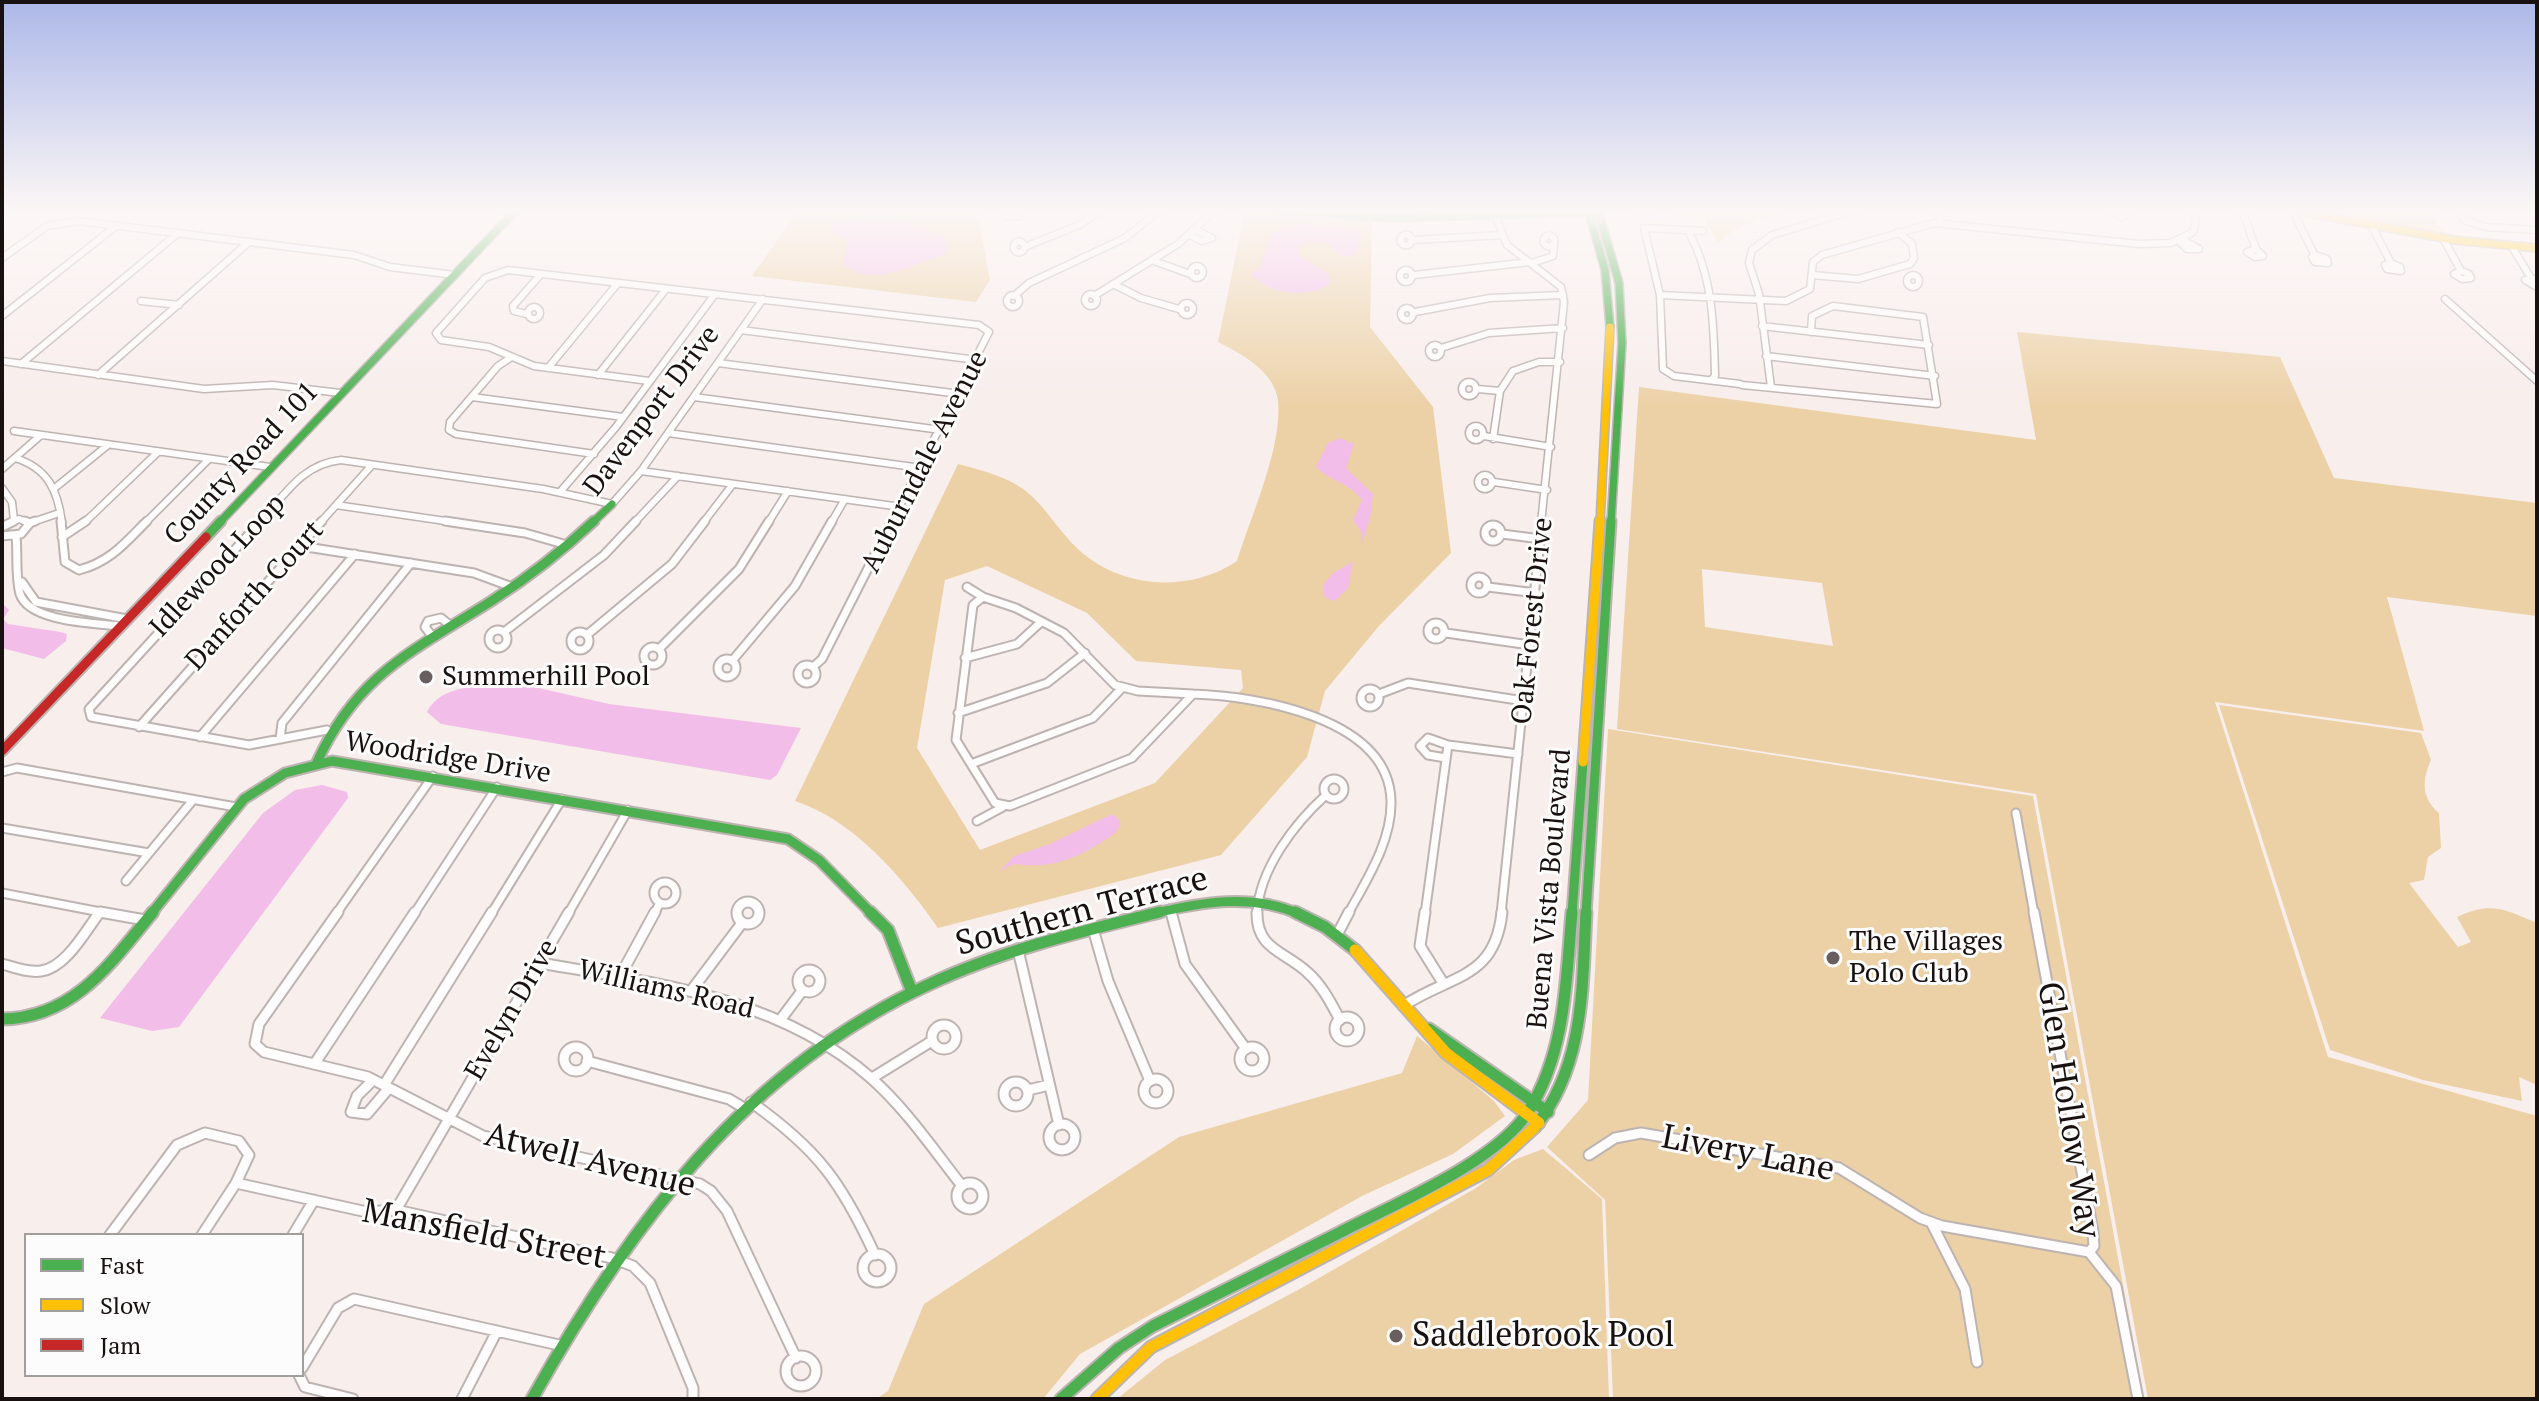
<!DOCTYPE html>
<style>
body{margin:0}
#map{position:relative;width:2539px;height:1401px;overflow:hidden;background:#f8eeec;font-family:"PT Serif",serif}
canvas{display:block}
.frame{position:absolute;inset:0;border:4px solid #191110;pointer-events:none}
.legend{position:absolute;left:24px;top:1233px;width:280px;height:144px;box-sizing:border-box;background:#fcfcfc;border:2px solid #a19e9e;margin:0;padding:10px 14px;list-style:none;font-size:24px;color:#191110}
.legend li{display:flex;align-items:center;gap:16px;height:40px}
.legend b{width:40px;border:2px solid #a19e9e}
</style>
<div id="map">
<canvas width="2539" height="1401"></canvas>
<div class="frame"></div>
<ul class="legend">
<li><b style="height:10px;background:#4caf50"></b>Fast</li>
<li><b style="height:10px;background:#ffc107"></b>Slow</li>
<li><b style="height:10px;background:#c62828"></b>Jam</li>
</ul>
</div>
<script>
const g = document.querySelector('canvas').getContext('2d');
g.lineJoin = 'round';
function fillPath(path, color) {
  g.fillStyle = color;
  g.fill(path, 'evenodd');
}
function strokePath(path, color, width, dash) {
  g.strokeStyle = color;
  g.lineWidth = width;
  g.lineCap = dash ? 'butt' : 'round';
  g.setLineDash(dash || []);
  g.stroke(path);
}
function label(font, color, halo, rows, align = 'center') {
  g.font = font + ' "PT Serif",serif';
  g.lineWidth = 6;
  g.setLineDash([]);
  g.textBaseline = 'middle';
  g.strokeStyle = halo;
  g.fillStyle = color;
  for (const [text, x, y, turn = 0] of rows) {
    g.save();
    g.translate(x, y);
    g.rotate((+turn || 0) * Math.PI / 180);
    g.textAlign = isNaN(turn) ? turn : align;
    if (halo) g.strokeText(text, 0, 0);
    g.fillText(text, 0, 0);
    g.restore();
  }
}
const green = new Path2D(`
 M799,210H977L990,280L976,302L752,276Z
 M1245,210L1372,221L1370,327L1433,407L1451,553L1378,627L1325,691L1307,757L1221,855L938,928C904,879 854,820 795,801L958,464C981,470 1006,476 1026,491C1047,508 1059,532 1079,550C1122,589 1190,593 1237,561C1251,516 1283,446 1278,400C1274,371 1240,353 1218,342ZM987,566L1087,613L1136,661L1241,670L1243,688L1155,783L980,850L917,748L945,580Z
 M1615,210H1793C1765,218 1738,222 1718,244L1704,218Z
 M2328,210H2431L2437,224L2449,236Z
 M2017,332L2280,357L2334,478L2537,503V616L2387,597L2424,731L2215,702L2328,1057L2537,1116V1399H2148L2036,794L1617,729L1639,387L2036,440ZM1702,569L1822,583L1833,646L1705,627Z
 M2219,705L2421,733L2431,760C2422,780 2421,798 2439,813L2441,848L2428,857L2424,880L2409,883L2458,947L2471,942L2457,917C2490,901 2505,909 2537,923V1085L2519,1077L2522,1101L2423,1080L2330,1050Z
 M1608,729L2033,796L2144,1399H1613L1605,1200L1547,1147L1588,1100Z
 M1417,1036L1494,1101L1505,1116L1453,1154L1362,1196L1080,1354L1043,1399H876L888,1391L924,1304L1179,1137L1402,1073Z
 M1543,1149L1602,1199L1609,1399H1117L1165,1360L1298,1290L1476,1188L1514,1160Z`);
const water = new Path2D(`
 M865,210H889L873,215L876,217L893,212L921,229L945,238L947,250L944,255C912,263 873,290 843,264L847,241L831,233L830,227L835,219L863,217L860,212Z
 M1296,224L1342,226L1359,231L1358,250L1353,257L1340,255L1328,243L1310,242L1299,248L1300,256L1330,275V284C1311,299 1266,294 1251,274L1262,266L1261,258L1268,251L1270,234Z
 M1340,438L1354,444L1346,468L1373,494L1370,519L1361,545V532L1353,520L1362,500C1349,482 1331,482 1316,467L1328,443Z
 M1353,562L1348,588L1335,601L1325,598L1323,585L1333,573Z
 M2,603L9,610L3,619L8,624L60,632L67,634L66,641L44,659L2,648Z
 M534,687L609,704L801,728L777,775L770,780L441,724L427,712C445,677 502,688 534,687Z
 M322,785L347,792L348,798L179,1027L152,1031L100,1018L263,813L295,790Z
 M1112,814L1120,821C1120,831 1114,834 1105,840C1075,860 1049,869 1014,864L1000,871L1014,856L1050,844Z`);
const streetFar2 = new Path2D(`
 M1011,210L1006,213L1007,217L1019,216L1015,210
 M1493,210L1507,245L1561,287L1564,302L1541,523
 M1938,210L1941,223
 M2110,210L2121,217L2125,215L2122,210
 M2242,210L2256,249
 M2292,210L2315,256
 M2459,210L2464,220L2486,227L2537,230
 M2371,225L2391,263
 M1688,231C1713,275 1714,327 1715,376L1711,380
 M1703,231L1644,228L1660,295L1663,369L1674,376L1740,384
 M1400.5 240a5.5 5.5 0 1 1 11 0a5.5 5.5 0 1 1-11 0Z
 M1190,235L1202,241L1212,238L1196,230
 M1543.5 241a5.5 5.5 0 1 1 11 0a5.5 5.5 0 1 1-11 0Z
 M2443,238L2461,271
 M1413,240L1502,235
 M2179,241L2187,249H2199L2182,239
 M1013.5 247a5.5 5.5 0 1 1 11 0a5.5 5.5 0 1 1-11 0Z
 M1027,246L1079,225L1101,210
 M2512,247L2531,278
 M2256,249L2263,256L2255,257L2247,252Z
 M2318,256L2327,259L2328,263L2315,262L2312,257Z
 M2,258L47,226L79,221L354,255L390,267L455,275
 M1154,261L1190,274
 M1532,263L1553,256L1554,245
 M2391,263L2400,267L2401,271L2387,269L2385,265Z
 M1191 272a6 6 0 1 1 12 0a6 6 0 1 1-12 0Z
 M1400 276a6 6 0 1 1 12 0a6 6 0 1 1-12 0Z
 M2461,271L2469,274L2471,278L2462,279L2454,274Z
 M1414,275L1530,262
 M1812,275L1858,279L1910,264L1914,258L1912,244L1898,232
 M1907 281a6 6 0 1 1 12 0a6 6 0 1 1-12 0Z
 M2537,279L2525,280L2537,287
 M1113,284L1141,298L1179,309
 M1085 300a6 6 0 1 1 12 0a6 6 0 1 1-12 0Z
 M1007 301a6 6 0 1 1 12 0a6 6 0 1 1-12 0Z
 M1660,295L1786,301L1810,289L1813,262L1822,255L1934,223L2139,244L2171,243L2193,232L2196,221L2193,210
 M1014,296L1029,283L1125,238L1160,210
 M1094,296L1178,244L1215,210
 M2445,299L2537,381
 M141,301L179,305
 M1181 309a6 6 0 1 1 12 0a6 6 0 1 1-12 0Z
 M528 313a6 6 0 1 1 12 0a6 6 0 1 1-12 0Z
 M1401 314a6 6 0 1 1 12 0a6 6 0 1 1-12 0Z
 M1415,312L1490,298L1563,295
 M526,314L514,311L513,306L541,274
 M2,316L116,226
 M1762,326L1929,345
 M741,330L977,360
 M1429 351a6 6 0 1 1 12 0a6 6 0 1 1-12 0Z
 M1441,348L1489,333L1563,328
 M1766,356L1935,376
 M510,358L498,366L450,422L449,430L456,434L594,454
 M2,361L204,389L273,385L340,393
 M718,363L960,394
 M21,364L178,233
 M548,368L618,283
 M98,375L249,242
 M598,375L666,289
 M649,381L534,366L489,347L441,340L436,333L485,278L508,270L979,325L989,332L891,523
 M1462 389a7 7 0 1 1 14 0a7 7 0 1 1-14 0Z
 M1742,385L1937,404L1923,317L1833,306L1812,316L1811,332
 M1771,387L1759,294L1749,263L1752,250L1772,235L1855,210
 M1478,389L1500,391
 M472,397L623,417
 M694,397L941,430
 M1469 433a7 7 0 1 1 14 0a7 7 0 1 1-14 0Z
 M14,431L270,467
 M668,433L921,468
 M1484,436L1551,447
 M1493,439L1500,391L1513,371L1539,362H1560
 M15,458C48,468 58,491 62,523
 M2,469L41,435
 M641,471L901,507
 M1478 482a7 7 0 1 1 14 0a7 7 0 1 1-14 0Z
 M1494,482L1547,490
 M56,487L108,445
 M2,488L12,502L14,520
 M560,492L616,427L715,294
 M336,505L459,523
 M10,523L19,519L30,523
 M30,523L59,513
 M84,523L158,452
 M145,523L209,459
 M259,523C285,495 302,464 341,460L543,489L612,504L641,471L763,299
 M320,523L372,465
 M634,523L678,476
 M703,523L733,484
 M768,523L788,491
 M831,523L845,499`);
const streetFar1 = new Path2D(`
 M61,521L65,562L79,570C110,562 125,543 147,521
 M261,521L89,709L91,717L249,745L327,730
 M445,521L525,533L567,545
 M30,523L35,521
 M1485 533a8 8 0 1 1 16 0a8 8 0 1 1-16 0Z
 M2,527L14,521
 M1502,534L1541,539
 M2,536L21,534L30,523L25,521
 M16,536C18,554 15,576 20,594C29,622 95,623 120,626
 M62,537L86,521
 M300,546L474,573L512,587
 M1471 585a8 8 0 1 1 16 0a8 8 0 1 1-16 0Z
 M22,582L36,602L127,619
 M967,587L983,597
 M1488,587L1536,593
 M983,597L1016,608L1064,633L1115,685L1138,691L1193,694L1132,758L1010,806L995,803L956,740L973,605Z
 M1428 631a8 8 0 1 1 16 0a8 8 0 1 1-16 0Z
 M489 639a9 9 0 1 1 18 0a9 9 0 1 1-18 0Z
 M504,632L604,555L636,521
 M571 641a9 9 0 1 1 18 0a9 9 0 1 1-18 0Z
 M1446,633L1530,645
 M588,634L672,564L705,521
 M432,636L425,627L428,621L441,618L451,626
 M644 656a9 9 0 1 1 18 0a9 9 0 1 1-18 0Z
 M659,649L739,569L769,521
 M965,658L1017,644L1041,622
 M718 668a9 9 0 1 1 18 0a9 9 0 1 1-18 0Z
 M732,661L795,586L832,521
 M798 674a9 9 0 1 1 18 0a9 9 0 1 1-18 0Z
 M813,667L822,659L892,521
 M1361 698a9 9 0 1 1 18 0a9 9 0 1 1-18 0Z
 M1193,694C1255,696 1389,717 1391,801C1392,841 1367,879 1348,914
 M1379,694L1408,683L1524,701
 M958,713L1047,683L1085,653
 M139,727L322,521
 M200,737L355,554
 M280,739L282,723L411,563
 M1446,758L1428,755L1420,746L1428,738L1448,745
 M971,764L1093,718L1122,688
 M2,772L17,768L236,807
 M1324 789a10 10 0 1 1 20 0a10 10 0 1 1-20 0Z
 M2016,813L2034,914
 M977,821L1003,807
 M2,828L149,853
 M126,881L193,800
 M654 893a11 11 0 1 1 22 0a11 11 0 1 1-22 0Z
 M2,893L111,914
 M1170,909L1171,914
 M336,914L433,776
 M414,914L497,787
 M491,914L562,799
 M568,914L628,810
 M654,914L660,903
 M1257,914C1259,869 1295,823 1326,795
 M1425,914L1448,745L1518,754
 M1501,914L1542,521`);
const street = new Path2D(`
 M737 913a11 11 0 1 1 22 0a11 11 0 1 1-22 0Z
 M100,912L145,920
 M338,912L259,1024L255,1044L264,1052L368,1077L483,1136L700,1184L711,1191L727,1211L796,1358
 M1171,912L1185,964L1246,1049
 M1257,912C1256,949 1284,951 1307,972C1322,985 1331,1003 1340,1020
 M1425,912L1420,946L1443,983
 M2034,912L2093,1232L2094,1246L2089,1252
 M1093,929L1108,981L1150,1081
 M1337,935L1349,912
 M1018,950L1059,1125
 M540,963C656,983 779,997 871,1078C906,1109 933,1149 962,1186
 M2,964C14,967 28,973 41,971C66,968 86,930 100,912
 M798 981a11 11 0 1 1 22 0a11 11 0 1 1-22 0Z
 M619,978L655,912
 M691,991L742,923
 M1403,1006C1451,974 1495,980 1502,912
 M1335 1029a12 12 0 1 1 24 0a12 12 0 1 1-24 0Z
 M781,1019L802,991
 M932 1037a12 12 0 1 1 24 0a12 12 0 1 1-24 0Z
 M1240 1059a12 12 0 1 1 24 0a12 12 0 1 1-24 0Z
 M564 1059a12 12 0 1 1 24 0a12 12 0 1 1-24 0Z
 M587,1061L729,1099L744,1108
 M315,1063L415,912
 M872,1078L932,1041
 M1144 1091a12 12 0 1 1 24 0a12 12 0 1 1-24 0Z
 M373,1080L357,1096L351,1112L367,1114L389,1088
 M1004 1094a12 12 0 1 1 24 0a12 12 0 1 1-24 0Z
 M384,1085L492,912
 M1028,1090L1049,1085
 M751,1102C817,1149 841,1181 875,1255
 M1049 1137a13 13 0 1 1 26 0a13 13 0 1 1-26 0Z
 M1589,1155L1615,1138L1641,1133L1839,1168L1920,1218L1942,1226L2089,1252
 M957 1196a13 13 0 1 1 26 0a13 13 0 1 1-26 0Z
 M236,1183L367,1212L396,1210L612,1258L633,1266L650,1283L693,1388V1399
 M396,1210L569,912
 M1932,1224L1965,1289L1977,1362
 M110,1235L177,1145L205,1133L239,1141L249,1155L236,1183L202,1235
 M293,1235L314,1200
 M2089,1252L2116,1286L2138,1399
 M863 1268a14 14 0 1 1 28 0a14 14 0 1 1-28 0Z
 M786 1371a15 15 0 1 1 30 0a15 15 0 1 1-30 0Z
 M302,1368L338,1308L354,1299L559,1345
 M299,1375L305,1387L353,1399
 M462,1399L497,1331`);
const fastFar2 = new Path2D(`
 M1274,210L1393,218L1588,212
 M1588,210L1605,270L1610,327
 M1598,210L1619,283L1622,343L1611,523
 M219,523L516,210
 M592,523L612,504`);
const fastFar1 = new Path2D(`
 M206,537L221,521
 M317,762C358,673 415,650 493,600C529,577 563,550 594,521
 M151,914L244,799L285,773L332,761L788,839L819,860L872,914
 M1152,914C1201,902 1252,893 1299,914
 M1572,914L1583,762
 M1586,914L1611,521`);
const fast = new Path2D(`
 M870,912L888,930L912,992
 M1295,912L1325,927L1355,950
 M2,1019C74,1018 111,963 153,912
 M1429,1029L1548,1112
 M1535,1127C1585,1065 1582,987 1586,912
 M532,1399C628,1227 746,1068 930,984C1002,950 1083,931 1160,912
 M1061,1399L1119,1348L1153,1326C1215,1295 1277,1264 1339,1233C1392,1205 1495,1163 1528,1112C1566,1052 1566,980 1572,912`);
const slowFar2 = new Path2D(`
 M2293,210L2454,240L2537,248
 M1600,523L1610,327`);
const slowFar1 = new Path2D(`
 M1583,762L1600,521`);
const slow = new Path2D(`
 M1355,950L1446,1053L1539,1123
 M1097,1399L1151,1347L1488,1170L1535,1127`);
const jam = new Path2D(`
 M2,751L206,537`);
const markers = [
 [426,677,8,"#675e5d"],
 [1833,958,8,"#675e5d"],
 [1396,1336,8,"#675e5d"]
];
const streetNames = [
 ["Davenport Drive",652,411,-53],
 ["Auburndale Avenue",925,462,-63],
 ["County Road 101",242,464,-47],
 ["Idlewood Loop",218,566,-47],
 ["Danforth Court",255,596,-48],
 ["Oak Forest Drive",1533,621,-84],
 ["Woodridge Drive",448,758,9],
 ["Buena Vista Boulevard",1550,889,-85],
 ["Williams Road",666,990,13],
 ["Evelyn Drive",512,1010,-60]
];
const poiNames = [
 ["Summerhill Pool",442,677],
 ["The Villages",1849,942],
 ["Polo Club",1849,974]
];
const nearStreetnames = [
 ["Southern Terrace",1082,912,-15],
 ["Glen Hollow Way",2068,1110,81],
 ["Livery Lane",1748,1154,11],
 ["Atwell Avenue",590,1161,14],
 ["Mansfield Street",484,1235,11]
];
const nearPoinames = [
 ["Saddlebrook Pool",1412,1336]
];
fillPath(green, '#ecd1a7');
fillPath(water, '#f2bde8');
strokePath(streetFar2, '#bdb4b2', 9);
strokePath(streetFar1, '#bdb4b2', 11);
strokePath(street, '#bdb4b2', 13);
strokePath(fastFar2, '#bdb4b2', 10);
strokePath(fastFar1, '#bdb4b2', 13);
strokePath(fast, '#bdb4b2', 15);
strokePath(slowFar2, '#bdb4b2', 10);
strokePath(slowFar1, '#bdb4b2', 13);
strokePath(slow, '#bdb4b2', 15);
strokePath(jam, '#bdb4b2', 13);
strokePath(streetFar2, '#fefcfc', 6);
strokePath(streetFar1, '#fefcfc', 7);
strokePath(street, '#fefcfc', 9);
strokePath(fastFar2, '#4caf50', 7);
strokePath(fastFar1, '#4caf50', 9);
strokePath(fast, '#4caf50', 11);
strokePath(slowFar2, '#ffc107', 7);
strokePath(slowFar1, '#ffc107', 9);
strokePath(slow, '#ffc107', 11);
strokePath(jam, '#c62828', 9);
const sky = g.createLinearGradient(0, 0, 0, 406);
sky.addColorStop(0, '#acb8e8');
sky.addColorStop(0.52, '#fcf7f6');
sky.addColorStop(1, '#fcf7f600');
g.fillStyle = sky;
g.fillRect(0, 0, 2539, 406);
for (const [x, y, r, color] of markers) {
  const dot = new Path2D();
  dot.arc(x, y, r, 0, 2 * Math.PI);
  g.fillStyle = color;
  g.fill(dot);
  strokePath(dot, '#fcfcfc', 3);
}
label('28px', '#191110', '#fcfcfc', streetNames);
label('28px', '#191110', '#fcfcfc', poiNames, 'left');
label('34px', '#191110', '#fcfcfc', nearStreetnames);
label('34px', '#191110', '#fcfcfc', nearPoinames, 'left');
</script>
